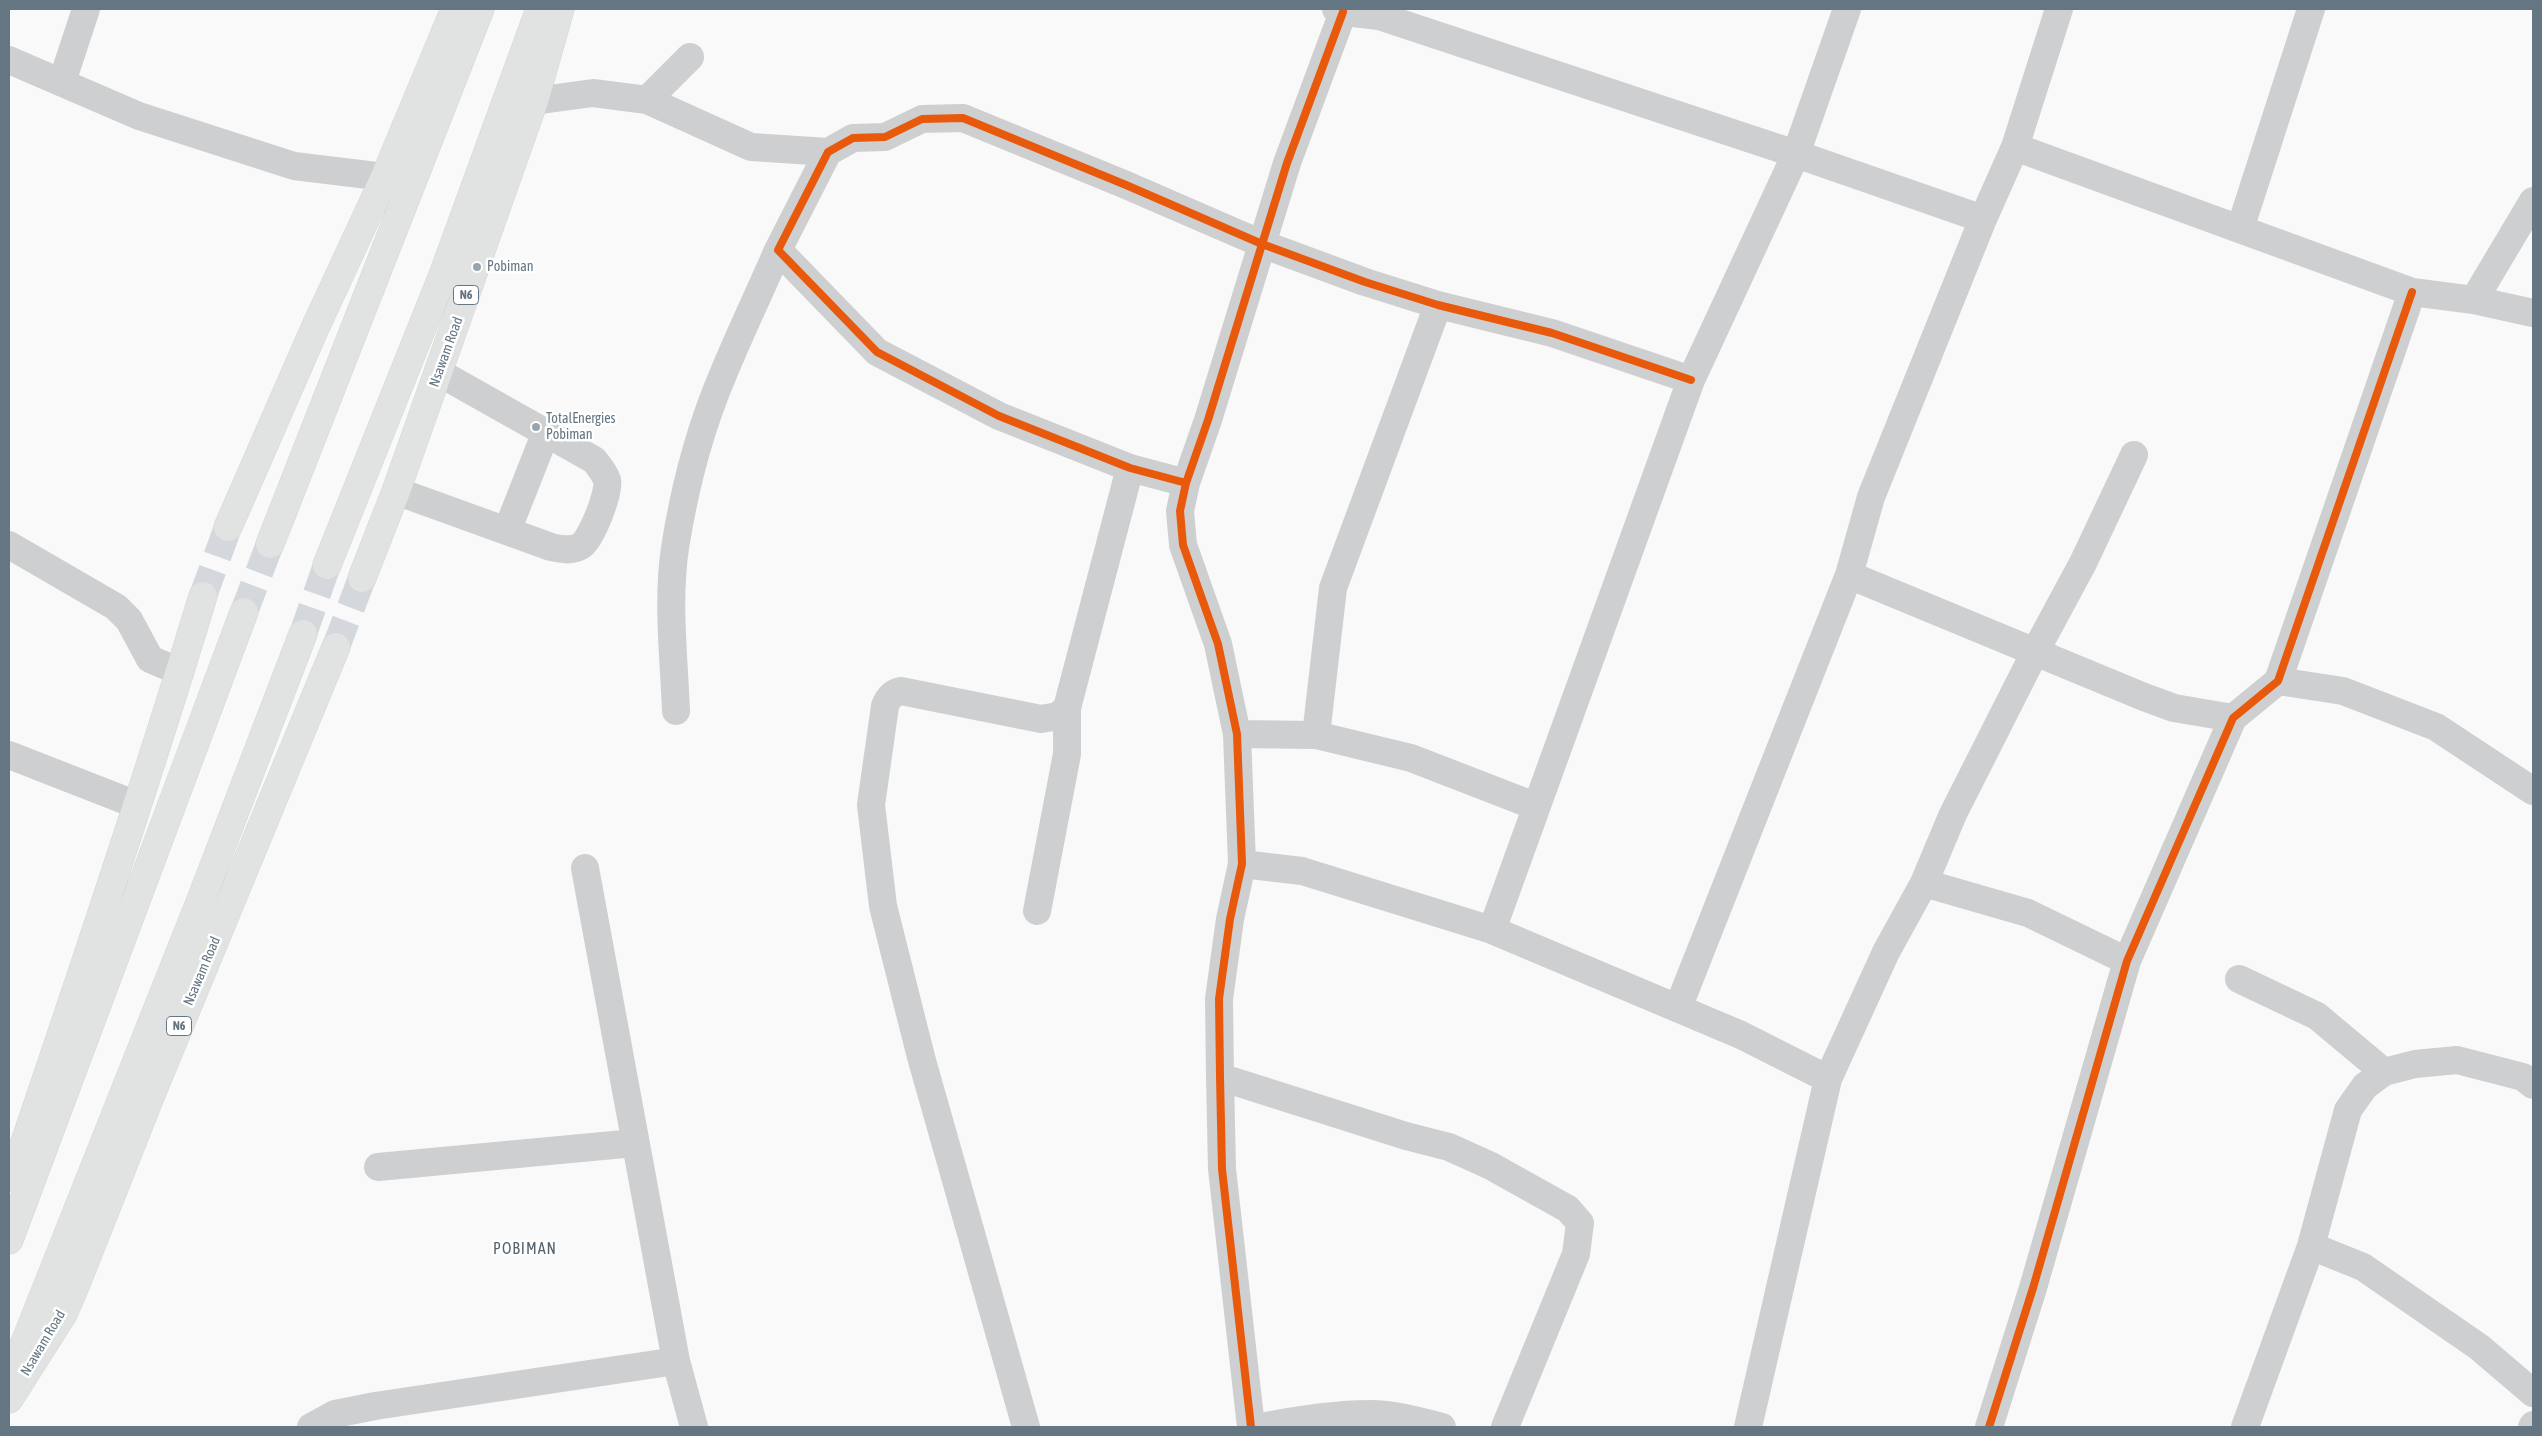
<!DOCTYPE html>
<style>
body{margin:0}
#map{position:relative;width:2542px;height:1436px;overflow:hidden;background:#f9f9f9;font-family:"Asap Condensed",sans-serif}
canvas{display:block}
.frame{position:absolute;inset:0;border:10px solid #657683;pointer-events:none}
</style>
<div id="map">
<canvas width="2542" height="1436"></canvas>
<div class="frame"></div>
</div>
<script>
const g = document.querySelector('canvas').getContext('2d');
g.lineJoin = 'round';
function strokePath(path, color, width, dash) {
  g.strokeStyle = color;
  g.lineWidth = width;
  g.lineCap = dash ? 'butt' : 'round';
  g.setLineDash(dash || []);
  g.stroke(path);
}
function label(font, color, halo, rows, align = 'center') {
  g.font = font + ' "Asap Condensed",sans-serif';
  g.lineWidth = 5;
  g.setLineDash([]);
  g.textBaseline = 'middle';
  g.strokeStyle = halo;
  g.fillStyle = color;
  for (const [text, x, y, turn = 0] of rows) {
    g.save();
    g.translate(x, y);
    g.rotate((+turn || 0) * Math.PI / 180);
    g.textAlign = isNaN(turn) ? turn : align;
    if (halo) g.strokeText(text, 0, 0);
    g.fillText(text, 0, 0);
    g.restore();
  }
}
const highwayTunnel = new Path2D(`
 M203,596L228,527
 M244,612L270,544
 M303,634L327,565
 M336,647L362,578`);
const minor = new Path2D(`
 M1336,9L1343,12L1379,16L1796,154L1983,219
 M9,60L139,116L294,166L385,177
 M62,82L86,9
 M647,100L690,57
 M534,101L593,93L647,100L751,147L828,152
 M2015,147L2412,292L2474,300L2533,313
 M2240,229L2311,9
 M2474,300L2533,201
 M1186,483L1130,468L999,416L877,352L778,250L828,152L853,138L885,137L922,119L963,118L1126,185L1262,244L1365,282L1438,305L1552,333L1691,380
 M396,491L551,547C561,549 573,552 582,545C592,537 610,492 607,480C604,472 599,466 594,460L438,372
 M507,531L546,432
 M9,545L116,607L129,620L150,659L180,672
 M1849,575L1871,497L1983,219L2015,147L2059,9
 M2278,681L2343,691L2436,727L2533,791
 M676,711C674,658 667,601 675,548C683,497 696,444 714,397C733,347 757,299 778,250
 M1237,734L1316,735L1411,758L1535,806
 M1316,735L1333,588L1438,305
 M9,755L137,805
 M1242,864L1302,871L1492,930L1741,1035L1828,1079
 M585,868L676,1361L694,1427
 M1924,883L2028,913L2127,961
 M1037,911L1067,754V708
 M1492,930L1691,380L1796,154L1847,9
 M2239,979L2317,1016L2384,1072
 M1678,1008L1849,575L2144,697L2174,708L2233,718
 M1220,1077L1406,1136L1449,1147L1491,1166L1568,1209L1580,1223L1576,1254L1505,1427
 M378,1167L635,1143
 M2311,1246L2363,1267L2479,1347L2533,1393
 M311,1427L335,1414L375,1406L676,1361
 M1026,1427L921,1057L883,906L871,805L885,706C888,698 892,693 901,691L1041,719L1058,716L1067,708L1130,468
 M1251,1427L1222,1169L1220,1077L1219,999L1230,919L1242,864L1237,734L1218,644L1183,545L1180,511L1186,483L1208,420L1287,163L1343,12
 M1259,1427C1296,1421 1332,1414 1370,1414C1394,1414 1419,1421 1442,1427
 M1748,1427L1828,1079L1886,952L1924,883L1953,814L2035,652L2083,563L2134,455
 M1989,1427L2033,1288L2127,961L2233,718L2278,681L2412,292
 M2245,1427L2311,1246L2348,1110L2365,1086L2384,1072L2415,1064L2457,1060L2523,1077L2533,1085
 M2532,1427L2533,1425`);
const highway = new Path2D(`
 M228,527L315,328L385,177L455,9
 M270,544L480,9
 M327,565L443,275L540,9
 M362,578L396,491L534,101L560,9
 M13,1177C79,984 144,791 203,596
 M9,1240L244,612
 M16,1365L202,897L303,634
 M9,1399L63,1314L76,1284L150,1097L336,647`);
const cycleway = new Path2D(`
 M1186,483L1130,468L999,416L877,352L778,250L828,152L853,138L885,137L922,119L963,118L1126,185L1262,244L1365,282L1438,305L1552,333L1691,380
 M1251,1427L1222,1169L1220,1077L1219,999L1230,919L1242,864L1237,734L1218,644L1183,545L1180,511L1186,483L1208,420L1287,163L1343,12
 M1989,1427L2033,1288L2127,961L2233,718L2278,681L2412,292`);
const markers = [
 [477,267,5,"#99a4ac"],
 [536,427,5,"#99a4ac"]
];
const shields = [
 [466,295,25],
 [179,1026,25]
];
const shieldNames = [
 ["N6",466,295],
 ["N6",179,1026]
];
const poiNames = [
 ["Pobiman",487,267],
 ["TotalEnergies",546,419],
 ["Pobiman",546,435]
];
const streetNames = [
 ["Nsawam Road",446,352,-70],
 ["Nsawam Road",202,971,-67],
 ["Nsawam Road",43,1343,-59]
];
const quarterNames = [
 ["POBIMAN",525,1249]
];
strokePath(highwayTunnel, '#d4d8dc', 28, [28, 14]);
strokePath(highway, '#d5d6d6', 29);
strokePath(minor, '#cecfd0', 28);
strokePath(highway, '#e1e2e2', 28);
strokePath(cycleway, '#e8590c', 8);
for (const [x, y, r, color] of markers) {
  const dot = new Path2D();
  dot.arc(x, y, r, 0, 2 * Math.PI);
  g.fillStyle = color;
  g.fill(dot);
  strokePath(dot, '#fff', 2);
}
for (const [x, y, w] of shields) {
  const box = new Path2D();
  box.roundRect(x - w / 2, y - 9.5, w, 19, 4);
  g.fillStyle = '#fff';
  g.fill(box);
  strokePath(box, '#657683', 1);
}
label('bold 12px', '#657683', null, shieldNames);
label('14px', '#657683', '#fff', poiNames, 'left');
label('14px', '#657683', '#fff', streetNames);
g.letterSpacing = '1px';
label('16px', '#57646e', '#fff', quarterNames);
g.letterSpacing = '0px';
</script>
